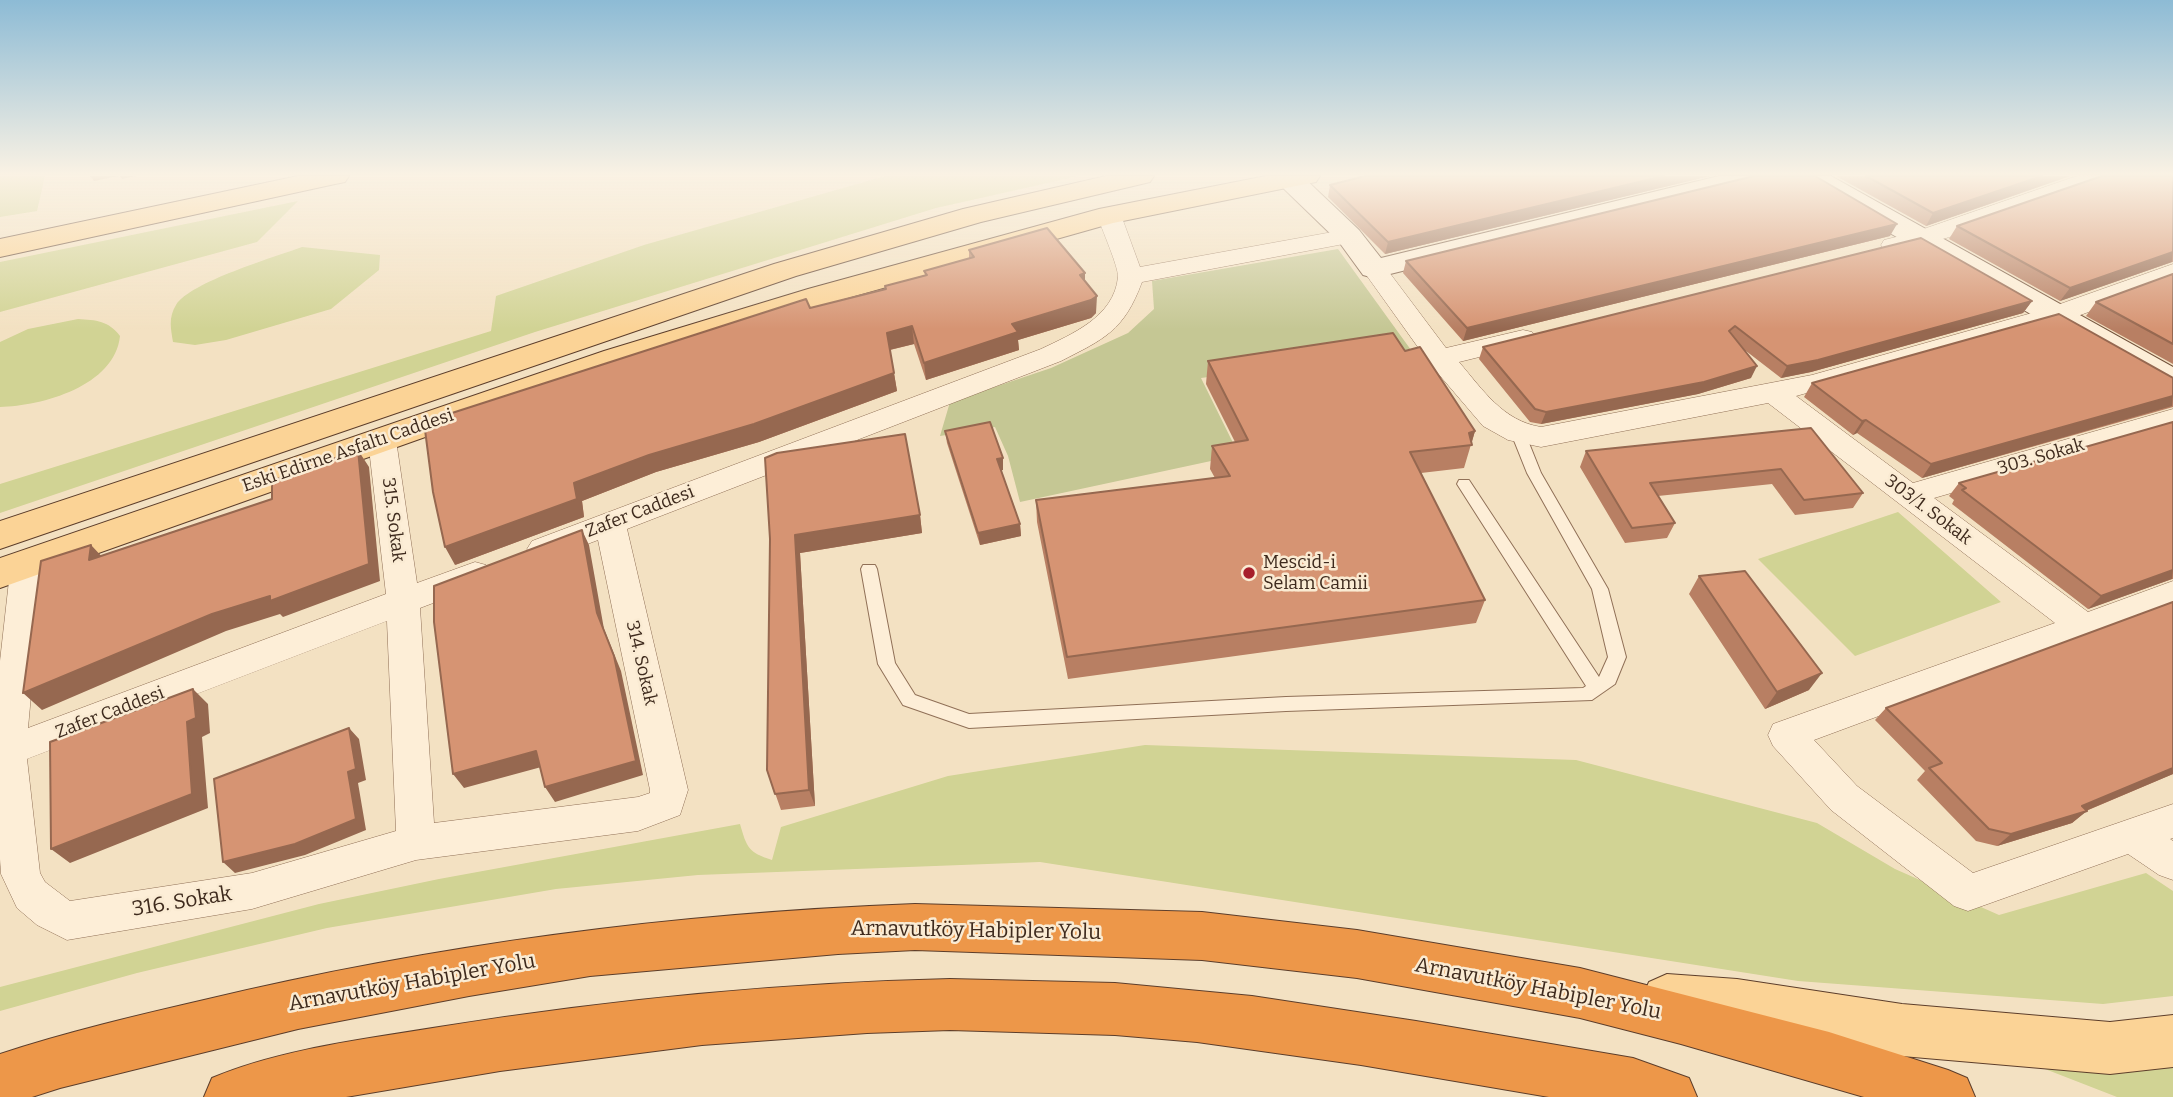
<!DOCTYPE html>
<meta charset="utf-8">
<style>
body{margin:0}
canvas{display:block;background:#f3e1c2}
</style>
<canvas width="2173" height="1097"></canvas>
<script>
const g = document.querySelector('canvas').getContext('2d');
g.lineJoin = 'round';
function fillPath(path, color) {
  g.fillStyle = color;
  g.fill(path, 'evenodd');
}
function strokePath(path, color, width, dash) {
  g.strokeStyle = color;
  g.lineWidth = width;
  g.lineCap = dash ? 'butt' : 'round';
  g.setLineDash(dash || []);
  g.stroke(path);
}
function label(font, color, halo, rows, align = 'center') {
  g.font = font + ' Bitter,serif';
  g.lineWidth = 5;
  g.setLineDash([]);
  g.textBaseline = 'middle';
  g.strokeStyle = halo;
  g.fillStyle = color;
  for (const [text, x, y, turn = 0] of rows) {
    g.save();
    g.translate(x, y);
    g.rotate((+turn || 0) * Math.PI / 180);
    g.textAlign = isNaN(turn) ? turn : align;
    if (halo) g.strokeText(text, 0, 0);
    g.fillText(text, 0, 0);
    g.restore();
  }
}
const green = new Path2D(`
 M0,176H45L37,211L0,217Z
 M885,176H1079L936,208L535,332L0,513V484L491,331L496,296L644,245Z
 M298,201L257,242L0,312V262Z
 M302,247L380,255L379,270L331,309L226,340L195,345L173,342C171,329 168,318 176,305C190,282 275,257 302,247Z
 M78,319C96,320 109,321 120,336C115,386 42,406 0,407V342L28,329Z
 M1898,512L2001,602L1855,656L1758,559Z
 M1145,745L1576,760L1817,823L1895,869L1999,915L2146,873L2173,891V996L2103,1004L1798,981L1040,862L698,875L556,889L327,928L137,973L0,1011V987L319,904L439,879L740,824C747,848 748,852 772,860L781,827L948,776Z
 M2173,1059V1097H2117L2045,1069Z`);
const cemetery = new Path2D(`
 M1338,249L1411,350L1201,378L1239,455L1020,502L1008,456L995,427L940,436L950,402L1051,368L1128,333L1154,309L1152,281Z`);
const lane = new Path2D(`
 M1518,428L1525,433L1541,473L1608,589L1626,657L1615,684L1592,700L1286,711L969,728L903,705L878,664L861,569L863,565H875L877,569L895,663L915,695L969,714L1286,697L1583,688L1586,686L1457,484L1459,480H1469L1599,677L1608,657L1592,589L1527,473L1511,433Z`);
const street = new Path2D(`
 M2077,176H2109L2106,181C2069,194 1912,257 1884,250L1881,245L1884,240L1912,233Z
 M1109,208L1117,210L1121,215L1140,267L1349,229L1358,231L1361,236L1358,241L1349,243L1142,282C1124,331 1104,339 1061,361L627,529L688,790L680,815L638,831L416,860L252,909L67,940L37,925L17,908L1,874L0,859V661L11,563L16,555L27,551L38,555L43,563L28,728L386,594L368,440L372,433L382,430L392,433L396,440L417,583L475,562L486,565L491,574L486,583L420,608L434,823L638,797L650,793V790L598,540L543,561L532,557L527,549L532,541L1041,349C1072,334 1114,317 1118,277C1119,268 1101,227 1097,215L1101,210ZM387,621L396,831L252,873L70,901L45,882L40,873L27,759Z
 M1374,262L1383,264L1446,348L1523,330L1532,332L1536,338L1532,344L1459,362C1483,390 1503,421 1541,427L1812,375L2046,309L2173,264V281L2064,321L1796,396L1913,483L2173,409V429L1934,498L2088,612L2173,581V607L1814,740L1857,786L1973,873L2173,804V838L2170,839L2173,841V880L2159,875L2128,854L1968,911L1954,906L1831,810L1773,746L1768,735L1773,724L2055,623L1768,403L1541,447L1508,440L1483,426L1430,364L1362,269L1365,264Z`);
const secondary = new Path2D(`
 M1278,176H1302L1359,230L1381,258L1719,176H1765L1761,182L1374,278L1363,275L1339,242L1280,185L1276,179Z
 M1797,176H1831L2173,367V392L2161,389L1801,182Z`);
const primary = new Path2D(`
 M298,176H349L345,182L335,184L0,257V239Z
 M1106,176H1154L1150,182L981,222L796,276L0,549V521L774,264L963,209Z
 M1266,176H1320L1316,182L1306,184L1113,223L830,303L628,365L0,588V558L604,351L808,289L1099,209Z
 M1667,974L1737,979L1902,1004L2110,1022L2173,1015V1067L2110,1074L1902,1056L1737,1031L1667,1026L1649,1018L1641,1000L1649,982Z`);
const highway = new Path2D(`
 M915,904L1202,912L1357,930L1580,968L1829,1032L1948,1070L1967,1078L1975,1097H1864L1681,1044L1580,1018L1357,978L1202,960L915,950L838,954L590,976L469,996L298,1029L60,1088L32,1097H0V1054C67,1032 135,1016 204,1000C438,944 675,913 915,904Z
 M950,979L1115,983L1252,996L1416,1021L1633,1058L1689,1078L1697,1097H1549L1361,1065L1197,1042L1115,1035L950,1030L867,1033L702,1045L500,1071L346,1097H204L212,1078C280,1049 366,1039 439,1027C608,1000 778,983 950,979Z`);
const wall = new Path2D(`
 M1365,176H1710L1385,254L1328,197L1330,185Z
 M1836,176H2070L1926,226Z
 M2173,176V262H2172L2060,301L1949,239L1957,226Z
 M1890,236L1463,341L1403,273L1406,261Z
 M969,250L1085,282L1096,313L1091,318L1018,340L1019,350L926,380L914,344L890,350L897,391L759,442L656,472L582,501L584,517L455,565L810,308L885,289V286L925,275L924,271L969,259Z
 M2173,274V364L2086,316L2096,302Z
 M2032,301L2023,313L1811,372L1781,378L1746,351L1751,378L1698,394L1541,424L1530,422L1479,359L1483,347Z
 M1405,351L1475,431L1464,468L1421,473L1485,600L1476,623L1068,679L1037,522L1036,500L1215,478L1210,469L1212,446L1235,442L1206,384L1208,361Z
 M2171,378H2173V407L1922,478L1857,433L1853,435L1804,397L1812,383Z
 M2173,422V579H2172L2088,609L1952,504L1954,500L1949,496L1959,483Z
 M1811,428L1863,493L1853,508L1795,515L1772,484L1658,496L1675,523L1667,538L1625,543L1580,467L1586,451Z
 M945,431L1003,458V470H1001L1020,524L1021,536L980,545L947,443Z
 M920,515L922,533L800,553L815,806L781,810L767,770L770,539Z
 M1699,576L1809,690L1765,709L1689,594Z
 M1886,708L2173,774L2086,811L2072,823L1997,846L1976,841L1917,780L1925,771L1875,720Z`);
const shadedWall = new Path2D(`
 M90,176H119L94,181Z
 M120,176H136L122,179Z
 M1664,176H1710L1385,254L1388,242Z
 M2042,176H2070L1926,226L1933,213Z
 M1897,224L1890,236L1463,341L1467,328Z
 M2173,252L2172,262L2060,301L2070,288Z
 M1085,273V291L1080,275Z
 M1097,296L1096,313L1091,318L1018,340L1019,350L926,380L924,363L1012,324Z
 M2032,301L2023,313L1811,372L1781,378L1787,366Z
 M912,326L914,344L889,350L887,333Z
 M1757,366L1751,378L1698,394L1541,424L1546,412Z
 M894,373L897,391L759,442L656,472L582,501L584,517L455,565L445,547L574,483L649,455Z
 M2173,396L2172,406L1922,478L1931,464Z
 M1866,420L1857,433L1853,435L1862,421Z
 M1475,431L1471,445L1469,433Z
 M358,450L369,467L380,581L283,617L280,614L226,631L42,710L23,693L212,614L270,596Z
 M1003,458V470L998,471L997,459Z
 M920,515L922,533L800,553L815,806L809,790L795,535Z
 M1020,524L1021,536L980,545L978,533Z
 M582,530L589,545L604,629L621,671L643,775L555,802L545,787L597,613Z
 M91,545L107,562L89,560Z
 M2173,570L2172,579L2088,609L2101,596Z
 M1822,673L1809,690L1765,709L1777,692Z
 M193,689L208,704L210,733L202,737L208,808L70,863L51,849L187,722Z
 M349,728L359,739L366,780L358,783L366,830L305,855L235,873L223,862Z
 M536,751L545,766L464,788L453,774Z
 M2173,768V774L2083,812L2087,811L2072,823L1997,846L2011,834L2082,806Z`);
const building = new Path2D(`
 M1365,176H1664L1388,242L1330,185Z
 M1754,176H1815L1897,224L1467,328L1406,261Z
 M1866,176H2042L1933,213Z
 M2102,176H2173V252L2070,288L1957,226Z
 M1047,228L1085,273L1080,275L1097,296L1091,300L1012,324L1018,332L924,363L912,326L887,333L894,373L754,424L649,455L574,483L577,499L445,547L433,492L424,422L806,299L810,308L886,289L885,286L927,275L924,271L974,257L969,250Z
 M1921,238L2032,301L1818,360L1787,366L1735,326L1729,331L1757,366L1704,382L1546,412L1535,409L1483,347Z
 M2173,274V344L2096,302Z
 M2059,314L2173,378V396L1931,464L1866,420L1862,421L1812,383Z
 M1393,333L1405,351L1420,347L1475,431L1469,433L1472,445L1410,452L1485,600L1067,657L1036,500L1230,476L1212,446L1248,440L1208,361Z
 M990,422L1003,458L997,459L1020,524L978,533L945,431Z
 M2173,422V570L2101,596L1962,490L1966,488L1959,483Z
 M1811,428L1863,493L1804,500L1781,469L1650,483L1675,523L1632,528L1586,451Z
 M905,434L920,515L795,535L809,790L775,794L767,770L770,539L765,458L777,453Z
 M358,450L369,564L270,601V596L212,614L23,693L41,561L91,545L89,560L272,499V481Z
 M582,530L597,613L614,656L636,761L545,787L536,751L453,774L434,622V586Z
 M1745,571L1822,673L1777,692L1699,576Z
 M2173,602V768L2082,806L2087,811L2011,834L1989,829L1929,768L1942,763L1886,708Z
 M193,689L196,718L187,722L192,794L51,849L50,742Z
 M349,728L356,769L348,772L356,819L295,844L223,862L214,779Z`);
const markers = [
 [1249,573,7,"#a71f2b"]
];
const streetNames = [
 ["Eski Edirne Asfaltı Caddesi",348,451,-19],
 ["303. Sokak",2041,457,-16],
 ["303/1. Sokak",1928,510,37],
 ["Zafer Caddesi",640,512,-21],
 ["315. Sokak",393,520,83],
 ["314. Sokak",641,663,77],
 ["Zafer Caddesi",110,713,-21]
];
const poiNames = [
 ["Mescid-i",1263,563],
 ["Selam Camii",1263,584]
];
const nearStreetnames = [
 ["316. Sokak",182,902,-9],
 ["Arnavutköy Habipler Yolu",976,931,1],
 ["Arnavutköy Habipler Yolu",412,983,-10],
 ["Arnavutköy Habipler Yolu",1538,989,11]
];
fillPath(green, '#d1d394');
fillPath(cemetery, '#c5c794');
strokePath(lane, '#907057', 2);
strokePath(street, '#907057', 1);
strokePath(secondary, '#72513a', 2);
strokePath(primary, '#5d3e2b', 2);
strokePath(highway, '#5d3e2b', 2);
fillPath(lane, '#fdeed7');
fillPath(street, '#fdeed7');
fillPath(secondary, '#fdeed7');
fillPath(primary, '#fbd396');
fillPath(highway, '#ed9749');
fillPath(wall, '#b87f63');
fillPath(shadedWall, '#966850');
fillPath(building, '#d69473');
strokePath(building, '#966850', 2);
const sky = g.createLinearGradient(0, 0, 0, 329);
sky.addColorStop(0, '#8dbbd5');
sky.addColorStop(0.53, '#faf2e4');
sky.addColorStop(1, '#faf2e400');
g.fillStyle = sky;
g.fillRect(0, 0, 2173, 329);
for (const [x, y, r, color] of markers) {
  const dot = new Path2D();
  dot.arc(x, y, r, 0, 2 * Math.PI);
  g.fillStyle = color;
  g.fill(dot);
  strokePath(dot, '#faebd3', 2.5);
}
label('18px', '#3e2a1d', '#faebd3', streetNames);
label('18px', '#3e2a1d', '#faebd3', poiNames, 'left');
label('21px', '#3e2a1d', '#faebd3', nearStreetnames);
</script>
